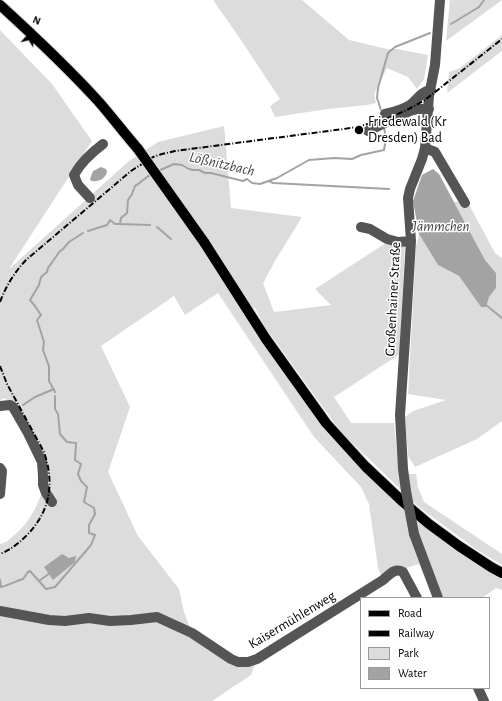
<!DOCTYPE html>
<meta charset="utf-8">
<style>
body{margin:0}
#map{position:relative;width:502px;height:701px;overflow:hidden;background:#fff;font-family:"Alegreya Sans",sans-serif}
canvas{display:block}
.legend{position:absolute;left:360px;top:597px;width:130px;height:92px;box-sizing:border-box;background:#fff;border:1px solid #999;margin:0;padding:5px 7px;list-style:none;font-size:12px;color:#000}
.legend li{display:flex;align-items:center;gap:8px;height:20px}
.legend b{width:20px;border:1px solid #999}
.north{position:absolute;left:12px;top:12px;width:40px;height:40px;-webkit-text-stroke:3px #fff;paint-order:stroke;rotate:22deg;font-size:11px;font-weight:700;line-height:16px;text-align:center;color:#000}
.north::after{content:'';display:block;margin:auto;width:14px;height:18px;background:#000;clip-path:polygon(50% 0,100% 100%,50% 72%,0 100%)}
</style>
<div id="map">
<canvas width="502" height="701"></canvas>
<ul class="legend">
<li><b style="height:5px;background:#000"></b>Road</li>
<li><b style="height:5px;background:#000"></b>Railway</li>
<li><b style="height:11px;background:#dcdcdc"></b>Park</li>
<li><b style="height:11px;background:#a3a3a3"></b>Water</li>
</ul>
<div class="north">N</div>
</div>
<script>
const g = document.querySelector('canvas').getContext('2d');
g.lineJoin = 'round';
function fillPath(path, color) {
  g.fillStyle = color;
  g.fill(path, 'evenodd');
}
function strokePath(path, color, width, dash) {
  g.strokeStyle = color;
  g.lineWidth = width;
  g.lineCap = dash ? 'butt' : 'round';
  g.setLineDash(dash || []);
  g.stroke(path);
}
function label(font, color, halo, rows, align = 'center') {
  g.font = font + ' "Alegreya Sans",sans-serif';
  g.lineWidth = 3;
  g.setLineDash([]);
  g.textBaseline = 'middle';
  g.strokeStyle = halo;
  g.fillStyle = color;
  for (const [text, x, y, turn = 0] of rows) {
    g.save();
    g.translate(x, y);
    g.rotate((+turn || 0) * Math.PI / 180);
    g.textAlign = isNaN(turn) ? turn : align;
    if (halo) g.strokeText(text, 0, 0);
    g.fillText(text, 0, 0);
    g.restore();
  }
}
const green = new Path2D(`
 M213,0H302L349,40L387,49H397L428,55L424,79L417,89L408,77L387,68L374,94L376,103L367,105L328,109L275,117L270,106L280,99L239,37Z
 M450,0H502L446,41Z
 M0,30L52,84L92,141L9,269L129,161L158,142L224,126L231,208L302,217L275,261L263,283L274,312L331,305L315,289L386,243L405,245L400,354L334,397L351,423H394L399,474H416L418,487L424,502L502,554V565L477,550L420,508L341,432L265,327L255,308L238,301L360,467L420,523L481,566L502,577V590L496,588L482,598H433L419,564L400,570L383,580L378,568L369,504L361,487L314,437L218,293L185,315L174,296L101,346L130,407L108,472L138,536L179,589L184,612L192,633L224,655L257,659L251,675L212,701H0V544C6,543 9,540 13,536C32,521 39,502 46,480L18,416L5,398L0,400Z
 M502,35V51L447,93L449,72L460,68Z
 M467,201L495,253L502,258V421L477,439L415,467L408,456L405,417L413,411L446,400L408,394L416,246L419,234L438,265L459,276L481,307H486L489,297L496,288V273L485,260L454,202Z`);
const water = new Path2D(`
 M101,167L106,169L107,172C105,179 99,182 91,181L90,179L93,171Z
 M433,169L439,174L485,260L496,273V288L489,297L486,307H481L459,276L438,265L419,234L413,201L422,175Z
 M62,554L69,558L76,556L75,562L53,580L44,567Z`);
const stream = new Path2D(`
 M451,24L479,7L484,0
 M381,110L377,98L378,88L388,53L395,47L430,33
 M158,171L174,164L182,165L189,169L193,170H199L205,173H211L243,181L247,179L252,183L260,184L277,178L309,160L334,158L352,159L361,155L384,150L386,138L384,127
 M269,181L273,183L389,189
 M120,224L150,225
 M157,227L171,239
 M88,231L107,225L110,220L115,224H120L121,218L127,213L128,200L132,194L135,186C141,183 144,178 152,174
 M485,303L486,305L502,318
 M55,392L49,381V366L43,350L44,342L37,320L41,315L35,306L30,300L39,285L41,277L47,272L48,268L60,251L63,249L69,242L83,233
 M23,405L35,397L54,389
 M0,580L1,587C9,585 16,581 23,579L28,572L30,571L46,589L55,587L91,545L95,535L89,533V525L95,514L94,508L84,502L87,487L81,481L78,474L81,464L75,460L76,443L67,442L60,434L58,414L55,409V396
 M39,581L50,573`);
const minor = new Path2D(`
 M385,114C394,112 402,110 410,105C417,100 421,91 431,90
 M368,131L410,111L418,109H429
 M425,148L435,152L465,203
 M90,198L78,185L74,175C81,162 91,153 103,144
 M361,227L370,229L387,239L398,242L411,241
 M0,406L10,405L13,407L28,433L42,462L43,476V485L46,493L52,502
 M0,468L2,471L0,494
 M406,491L403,469L400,415L406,324L411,241L408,198L410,189L422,159L425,148L429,96L435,65L440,0
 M414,534L438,598
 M0,611L49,620L65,621L89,618L110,621L131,620L157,617L192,633L231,659L238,662H248L257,659L383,580C389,575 395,567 403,572L417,598
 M478,688L484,701`);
const major = new Path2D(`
 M0,5C34,36 68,68 99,102C112,117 125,134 138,149
 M204,242L266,339L326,423L365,466L403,502L429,524L459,546L491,567L502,573`);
const rail = new Path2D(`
 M0,302C6,286 14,273 26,260L131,171L153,157L162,154L175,151L351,128L381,121L407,110L425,100L502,39
 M0,366L7,384L44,452C55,484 50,513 25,537C18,544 10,550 0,554`);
const minorBridge = new Path2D(`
 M406,491L414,534`);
const majorBridge = new Path2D(`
 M138,149L204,242`);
const markers = [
 [359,130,5,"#000"]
];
const poiNames = [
 ["Friedewald (Kr",368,122],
 ["Dresden) Bad",368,138]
];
const streetNames = [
 ["Großenhainer Straße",393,299,-87],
 ["Kaisermühlenweg",292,620,-31]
];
const waterNames = [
 ["Lößnitzbach",222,164,13],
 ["Jämmchen",441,226]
];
fillPath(green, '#dcdcdc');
fillPath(water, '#a3a3a3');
strokePath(stream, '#a3a3a3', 2);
strokePath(major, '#dbdbdb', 12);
strokePath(minor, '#555', 10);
strokePath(major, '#000', 10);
strokePath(rail, '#000', 2, [6, 2, 1, 2]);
strokePath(majorBridge, '#dbdbdb', 12, []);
strokePath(minorBridge, '#555', 10);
strokePath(majorBridge, '#000', 10);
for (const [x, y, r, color] of markers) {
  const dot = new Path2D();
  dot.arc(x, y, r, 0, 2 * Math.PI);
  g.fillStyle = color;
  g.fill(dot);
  strokePath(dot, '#fff', 1.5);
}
label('14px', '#000', '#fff', poiNames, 'left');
label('14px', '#000', '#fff', streetNames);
label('italic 15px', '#444', '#fff', waterNames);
</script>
